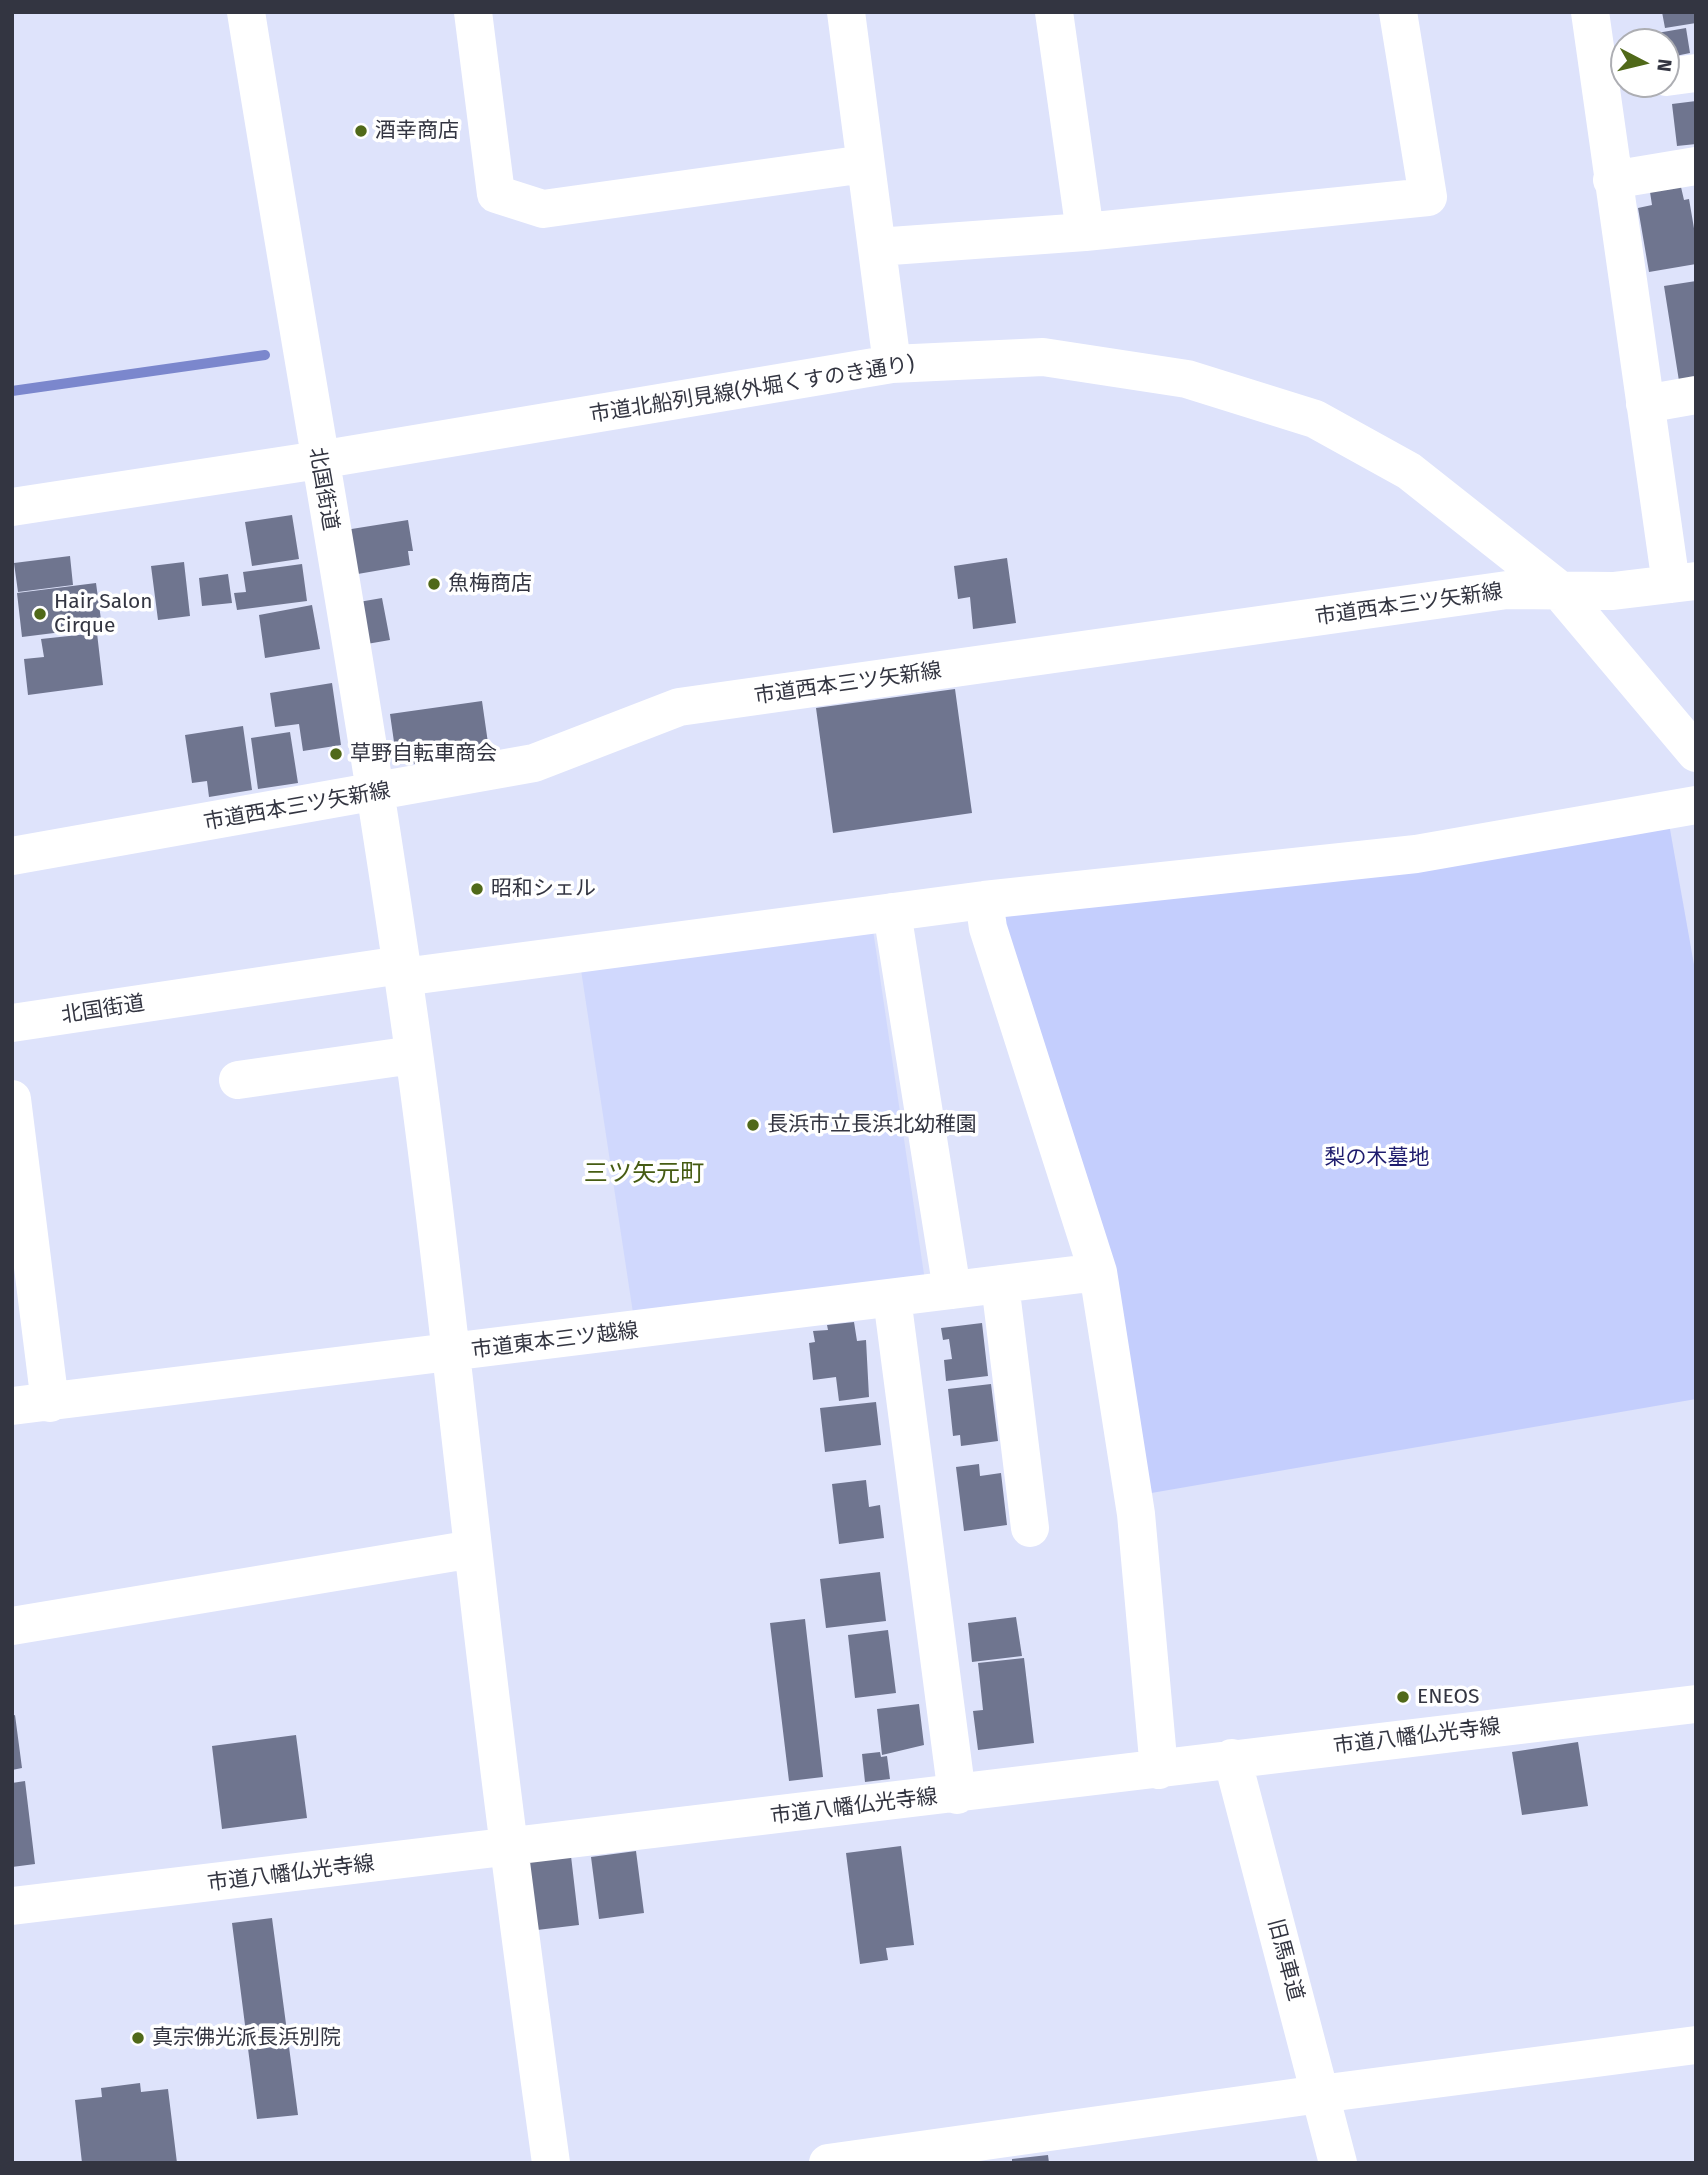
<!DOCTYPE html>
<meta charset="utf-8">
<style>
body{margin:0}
#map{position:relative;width:1708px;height:2175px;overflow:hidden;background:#dee3fb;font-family:"Fira Sans",sans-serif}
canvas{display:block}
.frame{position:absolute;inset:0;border:14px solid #333541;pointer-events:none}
.north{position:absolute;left:1610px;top:28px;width:70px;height:70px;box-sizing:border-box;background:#fff;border:2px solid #adaeb3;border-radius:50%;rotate:97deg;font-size:19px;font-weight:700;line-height:28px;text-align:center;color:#333541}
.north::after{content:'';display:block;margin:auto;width:24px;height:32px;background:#506919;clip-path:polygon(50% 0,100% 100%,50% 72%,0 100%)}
</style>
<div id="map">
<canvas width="1708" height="2175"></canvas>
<div class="frame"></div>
<div class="north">N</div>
</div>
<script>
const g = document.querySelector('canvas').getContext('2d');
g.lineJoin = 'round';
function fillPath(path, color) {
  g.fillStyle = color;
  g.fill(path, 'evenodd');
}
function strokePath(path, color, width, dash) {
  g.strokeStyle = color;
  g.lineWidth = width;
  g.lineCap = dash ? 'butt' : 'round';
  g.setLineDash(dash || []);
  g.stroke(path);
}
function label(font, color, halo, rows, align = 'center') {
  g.font = font + ' "Fira Sans","Noto Sans JP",sans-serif';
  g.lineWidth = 7;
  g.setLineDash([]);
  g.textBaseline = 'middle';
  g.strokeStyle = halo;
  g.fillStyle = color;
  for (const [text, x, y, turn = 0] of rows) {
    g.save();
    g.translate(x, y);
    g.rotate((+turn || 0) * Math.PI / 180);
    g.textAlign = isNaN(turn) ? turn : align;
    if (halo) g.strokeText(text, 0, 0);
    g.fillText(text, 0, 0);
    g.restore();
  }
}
const built = new Path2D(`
 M873,930L925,1281L633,1313L581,970Z`);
const green = new Path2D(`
 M1668,818L1696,976V1399L1134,1496L990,903Z`);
const stream = new Path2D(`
 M12,391L265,355`);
const building = new Path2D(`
 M1662,12H1696V23L1665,28Z
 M1686,28L1690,53L1666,58V42H1635L1634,37Z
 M1696,101V144L1677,146L1672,104Z
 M1681,187L1684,200L1689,199L1696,240V264L1649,272L1638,208L1652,205L1650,192Z
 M1696,281V378L1679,381L1664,286Z
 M292,515L299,559L252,566L245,522Z
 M408,520L413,551H408L410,565L346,576L339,531Z
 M70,556L73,585L18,592L14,563Z
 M1007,558L1016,623L973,629L970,597L958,599L954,566Z
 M184,562L190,616L158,620L151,566Z
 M302,564L307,601L237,610L234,593L246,592L243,572Z
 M228,574L232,603L202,606L199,578Z
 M96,583L102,627L22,637L17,593Z
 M382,598L390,640L361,645L353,603Z
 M312,605L320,649L265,658L259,615Z
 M97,633L103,685L28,695L24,659L44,657L41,639Z
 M332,683L341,745L303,751L299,724L275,727L270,693Z
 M955,689L972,813L833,833L816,708Z
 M482,701L488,743L462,747L463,757L414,764L412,754L396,756L390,714Z
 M243,726L252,790L209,797L207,781L192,783L185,735Z
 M290,732L298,783L258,789L251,738Z
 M854,1322L857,1341L866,1340L869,1397L839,1401L836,1377L813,1380L809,1343L815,1342L813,1331L828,1330L827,1325Z
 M982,1323L988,1376L946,1381L944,1360L952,1359L949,1339L943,1340L941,1328Z
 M991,1384L998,1441L961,1446L960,1435L953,1436L948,1389Z
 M876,1402L881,1445L825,1452L820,1408Z
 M979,1464L980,1476L1001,1473L1007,1525L964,1531L956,1467Z
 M866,1480L869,1507L880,1505L884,1538L839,1544L832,1484Z
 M880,1572L886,1621L826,1628L820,1579Z
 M1016,1617L1022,1656L972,1662L968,1623Z
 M805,1619L823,1777L789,1781L770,1623Z
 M888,1630L896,1693L855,1698L848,1635Z
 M1024,1658L1034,1743L978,1750L973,1711L983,1710L978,1663Z
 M919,1704L924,1745L882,1755L877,1709Z
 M15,1715L22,1768L12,1770V1716Z
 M296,1735L307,1818L222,1829L212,1746Z
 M1578,1742L1588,1806L1522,1815L1512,1752Z
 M880,1752L881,1757L887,1756L890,1779L865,1782L862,1754Z
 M25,1781L35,1864L12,1867V1783Z
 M901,1846L914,1945L886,1948L888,1960L860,1964L846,1853Z
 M636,1851L644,1913L599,1919L591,1857Z
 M571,1856L579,1925L537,1930L529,1861Z
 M272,1918L298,2115L257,2119L232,1923Z
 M140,2083L141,2092L168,2089L177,2163H82L75,2100L102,2097L101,2088Z
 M1048,2155L1049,2163H1012V2159Z`);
const minor = new Path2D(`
 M246,12C298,336 357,658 404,982C432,1173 452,1365 474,1556C497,1759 523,1961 551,2163
 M473,12L496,194L543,209L865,164
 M846,12L892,364
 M1054,12L1085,232
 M1590,12L1671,584
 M1666,77L1696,73
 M1612,180L1696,166
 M877,247L1085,232L1428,197L1398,12
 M1645,404L1696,395
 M12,507L319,460L892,364L1043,357L1187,379L1315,419L1409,471L1557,588L1696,753
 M12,856L534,763L679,707L1507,590L1613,591L1696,581
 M984,900L988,928L1098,1272L1136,1514L1159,1770
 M892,912L952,1290
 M403,977L984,900L1416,854L1696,805
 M12,1023L401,965
 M238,1080L413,1055
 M12,1099L50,1403
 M1000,1284L1030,1528
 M892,1298L957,1795
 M12,1406L1098,1272
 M12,1626L473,1549
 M1232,1758L1338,2163
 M12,1906L1696,1704
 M828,2163L1320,2094L1696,2045`);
const markers = [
 [361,131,7,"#506919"],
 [434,584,7,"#506919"],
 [40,614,7,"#506919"],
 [336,754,7,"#506919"],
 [477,889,7,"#506919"],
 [753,1125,7,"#506919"],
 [1403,1697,7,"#506919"],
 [138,2038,7,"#506919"]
];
const poiNames = [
 ["酒幸商店",375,131],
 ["魚梅商店",448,584],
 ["Hair Salon",54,602],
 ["Cirque",54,626],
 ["草野自転車商会",350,754],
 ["昭和シェル",491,889],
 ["長浜市立長浜北幼稚園",767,1125],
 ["ENEOS",1417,1697],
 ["真宗佛光派長浜別院",152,2038]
];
const streetNames = [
 ["市道北船列見線(外堀くすのき通り)",752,390,-9],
 ["北国街道",323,489,80],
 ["市道西本三ツ矢新線",1409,605,-8],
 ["市道西本三ツ矢新線",848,684,-8],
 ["市道西本三ツ矢新線",297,807,-10],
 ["北国街道",103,1010,-9],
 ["市道東本三ツ越線",555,1341,-7],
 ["市道八幡仏光寺線",1417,1737,-7],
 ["市道八幡仏光寺線",854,1807,-7],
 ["市道八幡仏光寺線",291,1874,-7],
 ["旧馬車道",1285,1960,75]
];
const parkNames = [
 ["梨の木墓地",1377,1158]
];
const quarterNames = [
 ["三ツ矢元町",644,1174]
];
fillPath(built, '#d0d8fd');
fillPath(green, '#c4cefd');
strokePath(stream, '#7b87cd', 10);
fillPath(building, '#6f758f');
strokePath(minor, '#fff', 38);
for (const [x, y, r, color] of markers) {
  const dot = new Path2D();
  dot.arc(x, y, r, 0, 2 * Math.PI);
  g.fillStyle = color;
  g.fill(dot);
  strokePath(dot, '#fff', 2.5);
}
label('21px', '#333541', '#fff', poiNames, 'left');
label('21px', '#333541', '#fff', streetNames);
label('21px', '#1f1d6e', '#fff', parkNames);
label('24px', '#465c13', '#fff', quarterNames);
</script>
